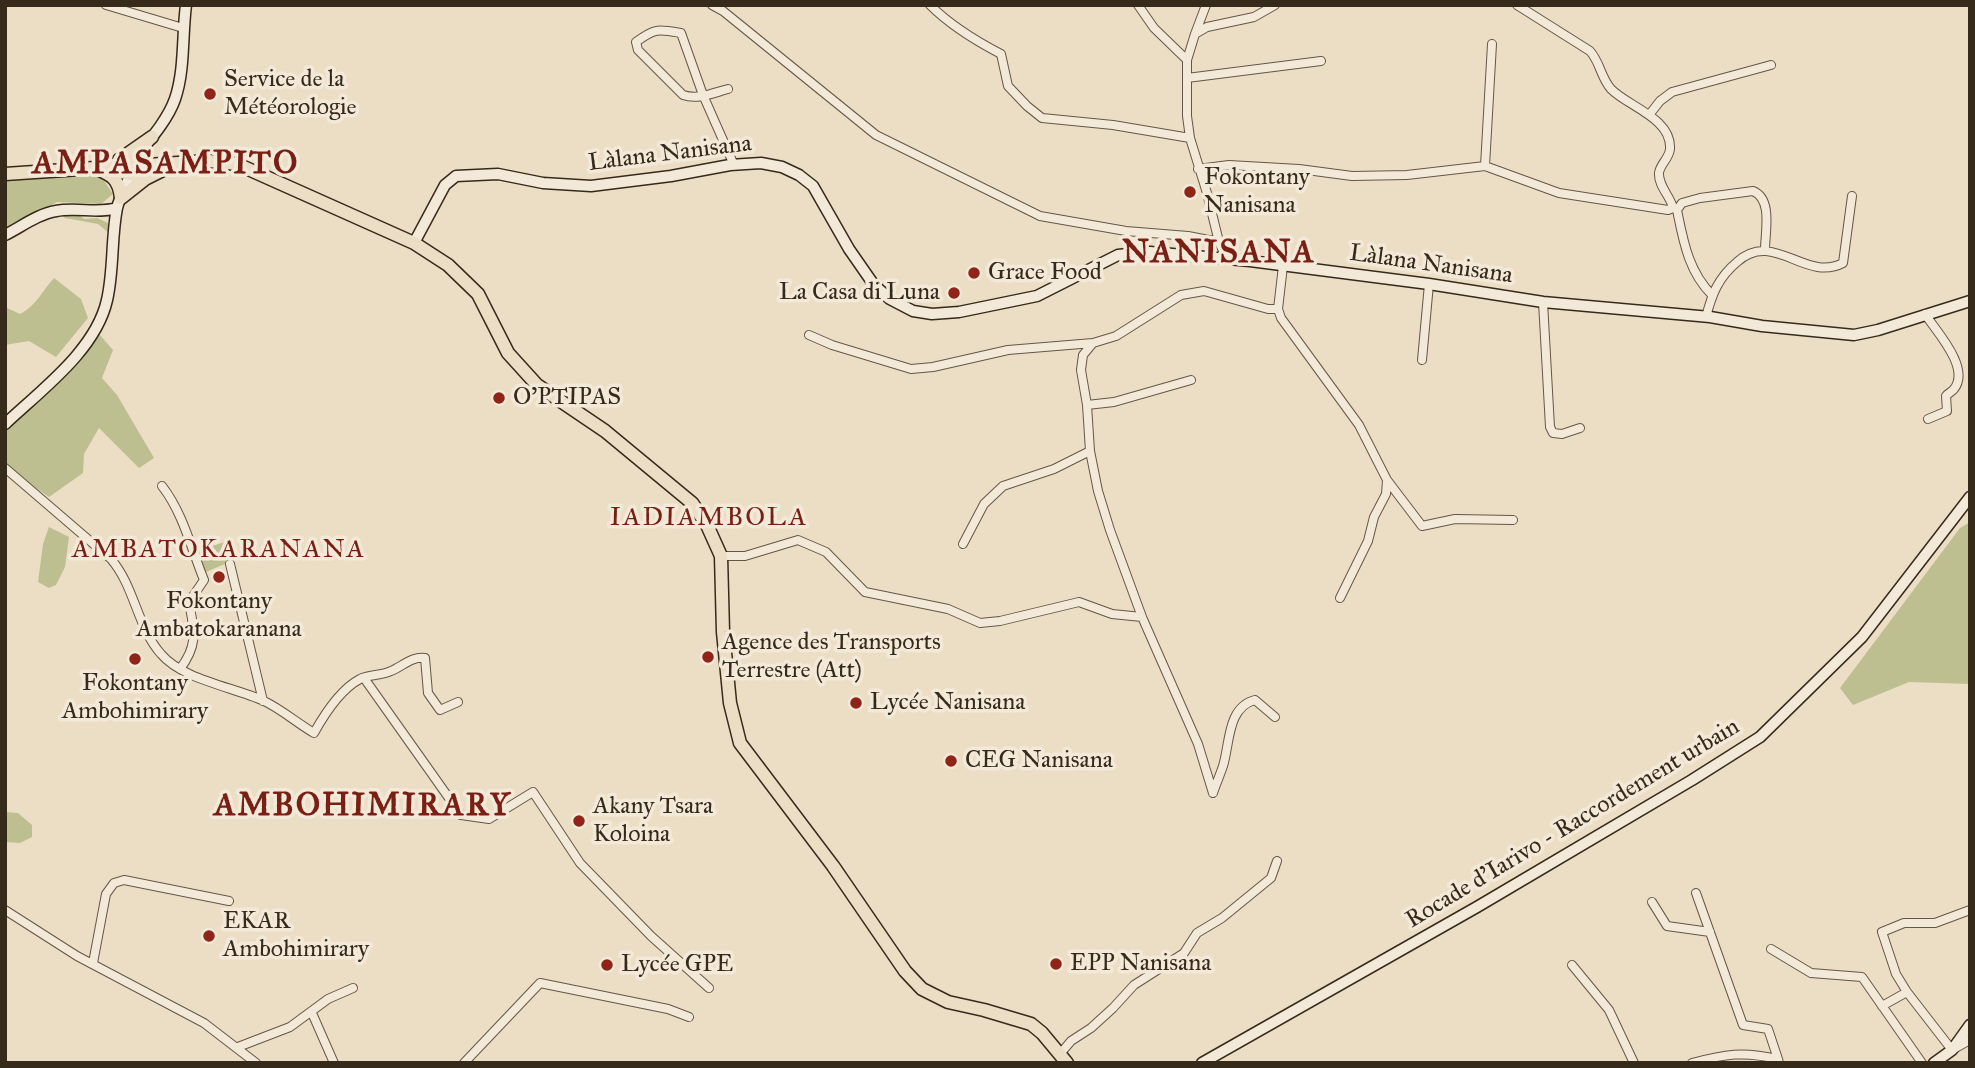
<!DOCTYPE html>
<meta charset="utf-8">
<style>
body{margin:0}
#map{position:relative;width:1975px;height:1068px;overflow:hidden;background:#ecddc5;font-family:"IM FELL Great Primer",serif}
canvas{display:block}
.frame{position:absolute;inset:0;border:7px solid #362a1a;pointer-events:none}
</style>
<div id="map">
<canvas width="1975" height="1068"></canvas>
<div class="frame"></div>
</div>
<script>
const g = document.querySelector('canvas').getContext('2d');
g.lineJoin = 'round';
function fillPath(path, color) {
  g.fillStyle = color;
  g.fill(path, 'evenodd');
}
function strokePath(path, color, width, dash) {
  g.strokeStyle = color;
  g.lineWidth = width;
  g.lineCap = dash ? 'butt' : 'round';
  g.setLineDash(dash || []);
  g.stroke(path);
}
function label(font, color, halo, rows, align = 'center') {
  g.font = font + ' "IM FELL Great Primer",serif';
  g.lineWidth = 7;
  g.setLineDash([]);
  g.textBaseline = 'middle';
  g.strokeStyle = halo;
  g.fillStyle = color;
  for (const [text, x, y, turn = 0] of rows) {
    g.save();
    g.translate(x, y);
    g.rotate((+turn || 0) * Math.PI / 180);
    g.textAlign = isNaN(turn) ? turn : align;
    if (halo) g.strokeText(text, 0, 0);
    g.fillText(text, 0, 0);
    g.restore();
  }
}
const green = new Path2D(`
 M86,174L103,179L113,194L101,204L57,202L5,233V179Z
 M79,214L84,219L97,218L108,223L109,233L98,224L65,218L62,215Z
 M54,278L81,299L88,318L56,357L29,341L5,345V307L20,314C36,306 42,291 54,278Z
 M99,334L113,350L102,378L117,395L154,458L139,468L99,428L84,454L83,473L49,497L5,467V430Z
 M1970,522V684L1909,682L1853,705L1840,688L1960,528Z
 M49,527L69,537L65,567L56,585L49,588L38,582L43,544Z
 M225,542L232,561L201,574L193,552Z
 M5,812L18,813L32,825V837L20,843L5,842Z`);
const street = new Path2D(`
 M106,5L183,28
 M712,5L723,11L876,135L1040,216L1126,231L1188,236L1219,242
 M930,5C950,25 976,41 1001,54L1008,86L1027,106L1042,118L1113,125L1190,138
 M1138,5L1154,28L1187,60V116L1190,138L1207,193L1219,242L1227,259
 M1195,34L1206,5
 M1187,60L1195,34L1207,27L1254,17L1275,5
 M1187,78L1321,61
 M728,89C713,93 698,100 683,95L638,50L636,42C655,28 658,29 681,33L703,95L734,165
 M1649,115L1660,101L1672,92L1771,65
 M1485,166L1492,44
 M1198,169L1229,165L1299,169L1352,176L1407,175L1485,166L1559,193L1668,210L1673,208C1671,197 1658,186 1659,173C1660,164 1669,159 1670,149C1672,118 1627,106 1611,89C1601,78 1600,62 1590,51L1517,5
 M1283,266L1278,309L1281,318L1359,425L1387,480L1386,494L1374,517L1368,541L1340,598
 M1712,295C1690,273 1684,245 1678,215L1677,210L1682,203L1700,198L1753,191C1773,199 1765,232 1765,250
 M1543,302L1550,427L1553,433L1562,434L1580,428
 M1925,314C1936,331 1971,368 1954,389C1952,392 1948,393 1946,396L1947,411L1928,419
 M1706,317C1712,294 1718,278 1737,262C1774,229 1805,283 1843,263L1852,196
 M809,335L832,345L911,369L933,367L1008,350L1093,343
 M1422,360L1429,284
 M1087,405L1114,402L1191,380
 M5,468L111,559C135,587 137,627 161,654C183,680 234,687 264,701C281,709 297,723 314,733C324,715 341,689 360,679C369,674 381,676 391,671C403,666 412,656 425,658L428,693L440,710L458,702
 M1387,480L1422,526L1455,519L1513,520
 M162,486C183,513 191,548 204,580L189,602C194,630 199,644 180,669
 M963,544L984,504L1003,486L1054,469L1090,451
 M721,556H745L798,540L826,552L865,592L948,609L980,623L1000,621L1079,602L1112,614L1142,617
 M230,564L263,701
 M364,678L461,815L489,819L533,792L580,863L651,936L709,988
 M1213,793L1198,744L1142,617L1110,530L1098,491L1090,451L1087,405L1081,370L1083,355L1093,343L1116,336L1181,295L1204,291L1268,309H1278
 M1213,793C1216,784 1220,775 1223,766C1230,744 1227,707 1255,700L1275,717
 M1696,893L1743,1025L1768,1029L1778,1059
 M1652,902L1667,926L1710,932
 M5,910L77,956L204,1023L256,1063
 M1771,949L1811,973L1862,977L1922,1063
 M93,963L106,894L114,883L124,880L229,901
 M1572,965L1609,1010L1634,1063
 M1907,992L1896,974L1882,932L1904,923H1935L1970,910
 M1882,1006L1907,992L1952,1050L1970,1040
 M312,1013L334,1063
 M238,1047L290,1027L328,999L353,988
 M1060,1054L1071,1041L1091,1028L1113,1008L1134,985L1184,953L1197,933L1222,918L1271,878L1277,861
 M464,1063L540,983L668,1009L689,1017
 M1692,1063C1725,1054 1743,1051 1778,1059L1779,1063`);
const secondary = new Path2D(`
 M131,163C146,144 167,122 175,99C185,70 182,35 186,5
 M5,235C21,227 38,214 56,211C77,207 98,214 117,208
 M414,243L445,185L456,176L498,174L543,183L591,186L671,176L730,165L761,163L782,167L799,175L813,186L849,249L874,285L890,299L913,311L932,314L959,312L1037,296L1118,255L1150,252L1250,261L1429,284L1543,302L1710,317L1762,326L1854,335L1878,330L1970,301
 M5,424C41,390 96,350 107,300C114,270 111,238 117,208C120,196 127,184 131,173
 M1202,1063L1477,907L1692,780L1760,737L1862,637L1970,497
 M1934,1063L1952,1050L1970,1025`);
const primary = new Path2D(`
 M119,160L152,137
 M95,168C112,175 119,179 121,198L145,179L171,166
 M111,170L135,175L151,171
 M5,174L95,168L135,161L147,165L209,161L237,164L414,243L448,265L478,294L508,353L537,385L605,431L692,503L707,525L721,556L723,632L730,703L740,743L833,866L905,971L922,989L948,1002L984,1010L1031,1024L1042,1033L1067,1063`);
const markers = [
 [210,94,7,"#8f2418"],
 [1190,192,7,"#8f2418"],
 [974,273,7,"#8f2418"],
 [954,293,7,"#8f2418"],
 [499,398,7,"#8f2418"],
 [219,577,7,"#8f2418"],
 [708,657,7,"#8f2418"],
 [135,659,7,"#8f2418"],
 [856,703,7,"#8f2418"],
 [951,761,7,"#8f2418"],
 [579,821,7,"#8f2418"],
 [209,936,7,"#8f2418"],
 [1056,964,7,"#8f2418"],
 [607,965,7,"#8f2418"]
];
const poiNames = [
 ["Service de la",224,80],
 ["Météorologie",224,108],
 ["Fokontany",1204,178],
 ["Nanisana",1204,206],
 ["Grace Food",988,273],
 ["La Casa di Luna",940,293,"right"],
 ["O'PTIPAS",513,398],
 ["Fokontany",219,602,"center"],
 ["Ambatokaranana",219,630,"center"],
 ["Agence des Transports",722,643],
 ["Terrestre (Att)",722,671],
 ["Fokontany",135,684,"center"],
 ["Ambohimirary",135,712,"center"],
 ["Lycée Nanisana",870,703],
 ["CEG Nanisana",965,761],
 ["Akany Tsara",593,807],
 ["Koloina",593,835],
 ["EKAR",223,922],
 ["Ambohimirary",223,950],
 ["EPP Nanisana",1070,964],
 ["Lycée GPE",621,965]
];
const streetNames = [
 ["Làlana Nanisana",670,154,-7],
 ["Làlana Nanisana",1431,265,8],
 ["Rocade d'Iarivo - Raccordement urbain",1573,824,-31]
];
const neighbourhoodNames = [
 ["IADIAMBOLA",709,519],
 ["AMBATOKARANANA",219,551]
];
const districtNames = [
 ["AMPASAMPITO",166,165],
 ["NANISANA",1219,254],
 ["AMBOHIMIRARY",363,807]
];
fillPath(green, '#bebf90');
strokePath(street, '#645745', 10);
strokePath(secondary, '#362a1a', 13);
strokePath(primary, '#362a1a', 15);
strokePath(street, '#f3e9d9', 8);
strokePath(secondary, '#f3e9d9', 10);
strokePath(primary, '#ecddc5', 12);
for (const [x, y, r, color] of markers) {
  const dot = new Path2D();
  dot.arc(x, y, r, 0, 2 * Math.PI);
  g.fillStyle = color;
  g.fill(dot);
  strokePath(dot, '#f3e9d9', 2.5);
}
label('24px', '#362a1a', '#f3e9d9', poiNames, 'left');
label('24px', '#362a1a', '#f3e9d9', streetNames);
g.letterSpacing = '2px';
label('26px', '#7a1f14', '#f3e9d9', neighbourhoodNames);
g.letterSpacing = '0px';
g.letterSpacing = '2px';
label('bold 32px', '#7a1f14', '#f3e9d9', districtNames);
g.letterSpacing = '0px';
</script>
